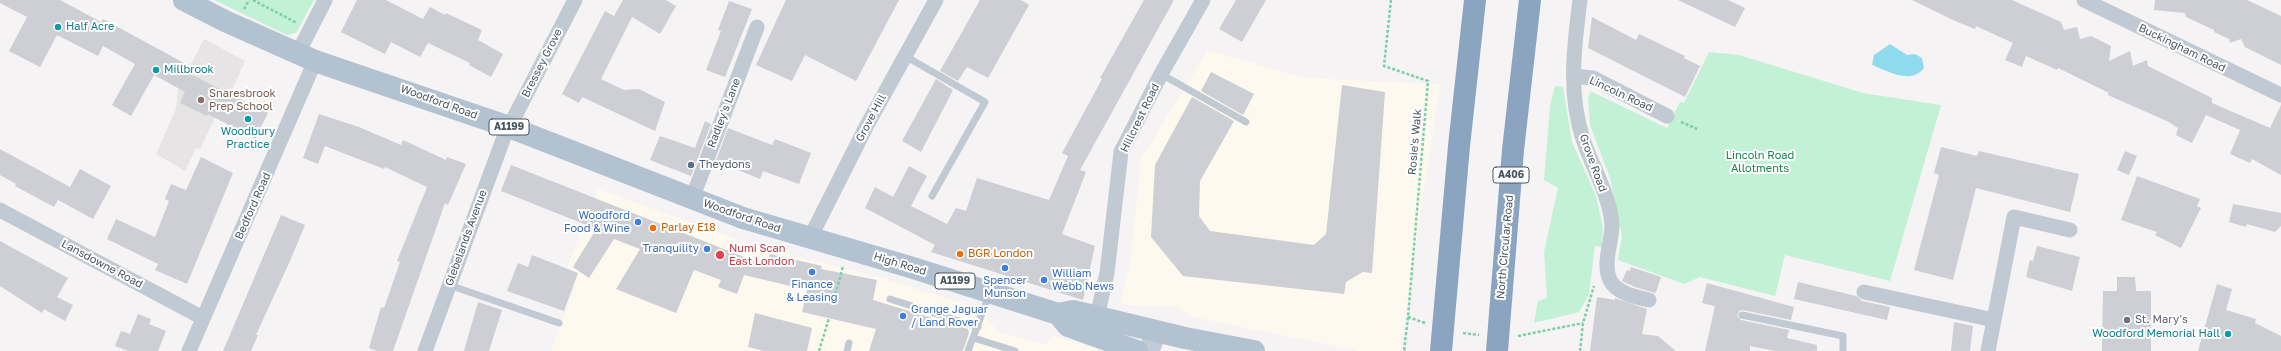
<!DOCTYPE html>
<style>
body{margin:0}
canvas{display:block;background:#f5f3f3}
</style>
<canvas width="2281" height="351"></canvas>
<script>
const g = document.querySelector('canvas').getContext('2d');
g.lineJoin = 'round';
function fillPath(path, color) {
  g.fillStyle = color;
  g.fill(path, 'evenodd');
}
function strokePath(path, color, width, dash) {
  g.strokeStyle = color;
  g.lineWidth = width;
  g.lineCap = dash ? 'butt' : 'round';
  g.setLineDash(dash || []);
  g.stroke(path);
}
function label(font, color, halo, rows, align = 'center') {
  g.font = font + ' "Golos Text",sans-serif';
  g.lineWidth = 4;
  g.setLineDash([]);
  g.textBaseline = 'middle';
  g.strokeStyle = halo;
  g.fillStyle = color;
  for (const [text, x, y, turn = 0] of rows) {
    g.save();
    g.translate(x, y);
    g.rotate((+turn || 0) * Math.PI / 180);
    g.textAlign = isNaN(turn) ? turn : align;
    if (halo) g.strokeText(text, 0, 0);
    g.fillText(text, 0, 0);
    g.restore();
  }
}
const commercial = new Path2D(`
 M1208,50L1304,78L1440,84L1400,351H1359L1193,317L1174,306L1125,305L1120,302L1130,265L1141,159Z
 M598,189L759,247L882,278L981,309L997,331L1041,344H1047L1053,336L1104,351H551L575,286L562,280Z`);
const education = new Path2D(`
 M204,39L245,61L232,90L229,89L200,149L196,148L185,171L156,154L176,109L178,89Z`);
const green = new Path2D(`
 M214,0H314L296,33L287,35Z
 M1709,52L1739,55L1863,93L1941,105L1890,281L1785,255L1775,296L1700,277L1684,284L1618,260L1622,236L1610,178L1590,125L1588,99L1590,91L1667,128L1680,102L1684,103Z
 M1555,86L1563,87L1572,142L1596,196L1603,228L1602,247L1595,246L1589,294L1579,312L1534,323L1538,301L1547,298L1544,252L1558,188L1544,180L1550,106Z`);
const water = new Path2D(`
 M1890,44L1907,55L1915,54L1922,58L1924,68C1911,85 1888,71 1872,65L1874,55Z`);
const building = new Path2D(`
 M0,0H60L101,22L103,19L184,63L180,69L268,113L255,139L208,114L207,116L180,103L185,92L154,75L131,116L112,105L135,64L103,46L98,56L57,35L40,67L9,51L27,17L0,3Z
 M357,0H386L423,19L430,7L445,15L446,13L482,30L478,40L503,54L491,77L469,65L470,63L428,43L420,57L391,42L385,54L341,32Z
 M623,0H666L676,6L660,34L632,17L601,79L624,90L639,89L665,102L655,131L582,97L579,103L562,94L605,11L614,16Z
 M786,0H899L856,81L805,55L792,81L756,65Z
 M980,0H1021L1029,5L988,78L967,67L958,81L940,71Z
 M1144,0H1174L1080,170L1086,172L1062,234L1095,246L1083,300L931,252L935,245L865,208L875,187L893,197L909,166L927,176L911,206L947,224L956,208L966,211L977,178L1049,200L1068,156L1062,153L1102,79L1100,78Z
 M1236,0H1266L1242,42L1219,29Z
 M1678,0H1728L1745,8L1735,27Z
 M1912,0H2012L2061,22L2064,30L2077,27L2080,39L2091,36L2111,46L2109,61L2130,51L2133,66L2147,60L2148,66L2212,98V103L2270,128L2281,105V175L2252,159L2250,163L2230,154L2240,130L2206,115L2192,143L2176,135L2178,128L2167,121L2119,100L2108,95L2109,93L2058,68L2057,70L2026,56L2022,67L2005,60L2013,43L1976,26L1975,29L1955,21Z
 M2155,0H2247L2281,16V65L2245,47L2241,39L2230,43L2229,39L2214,32V30L2186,17L2185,13L2154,10Z
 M729,1L752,9L725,77L706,70L721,31L718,30Z
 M1592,17L1636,40L1639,34L1685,56L1684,58L1700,66L1685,97L1588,48Z
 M1211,72L1254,94L1243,115L1201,91Z
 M936,79L953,90L921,152L902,141Z
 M1342,85L1385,92L1372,273L1363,272L1346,282L1344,294L1183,276L1151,237L1155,165L1192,97L1234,121L1200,181L1199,216L1210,231L1314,245L1326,234Z
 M319,114L359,127L401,145L403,140L446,160L447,157L466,164L448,205L445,203L393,351H377L369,348L381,307L384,308L400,262L397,261L427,187L385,167L384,169L325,146L318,164L303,158Z
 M705,121L711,124L691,176L650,160L660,136L695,148Z
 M728,128L772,145L775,139L811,153L799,184L763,171L760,179L716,161Z
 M1941,147L1977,156L1979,151L2079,174L2070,212L1976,188L1953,280L1914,270L1939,175L1934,173Z
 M0,149L70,187L80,169L111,186L93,219L58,200L54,207L15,186L16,184L0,175Z
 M2125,151L2137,156L2129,175L2117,170Z
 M201,157L233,173L187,284L155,270L158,264L107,239L116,219L155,237L169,201L165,199L171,184L186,190Z
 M511,165L767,266L770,254L822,266L821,269L877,280L873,300L968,329L969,333L964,348L962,351H869L876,329L802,312L807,290L744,275L737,294L718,287L721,280L694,270L676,313L616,289L640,249L614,239L589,278L573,267L595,231L583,227L584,224L501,191Z
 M2137,176L2200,199L2197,206L2201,208L2181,248L2155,235L2157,232L2121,220Z
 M2233,204L2281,213V226L2275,232L2247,224L2246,227L2229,222Z
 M281,215L305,225L290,261L256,335H258L251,351H223Z
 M0,241L68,278L57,297L73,305L65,321L44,309L42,313L0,286Z
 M2037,246L2080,257L2072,291L2026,277L2030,260L2033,261Z
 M532,255L578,273L564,311L507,291L518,263L528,267Z
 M1631,267L1661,277L1656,292L1655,293L1635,287L1622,281L1627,270L1630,271Z
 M2117,277H2135L2136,291H2151V351H2102L2103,291H2117Z
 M1798,282L1856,296L1862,301L1890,307L1887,320L1794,299Z
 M1707,283L1794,307L1791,320L1743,310L1739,311L1737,316L1741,320L1789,330L1787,338L1817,345V351H1775L1750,346V351H1705L1715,306L1702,303Z
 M2217,284L2232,289L2226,310L2256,319L2255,323L2281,336V351H2198Z
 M1597,297L1615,300V298L1647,309L1642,334L1658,336L1676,351H1590Z
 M478,302L502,310L489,351H464Z
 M755,313L812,328L807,351H764L748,347Z
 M138,314L151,319L149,324L166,331L158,351H128L115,346L121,331L130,334Z
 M1954,322L1973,326L1970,351H1951Z`);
const path = new Path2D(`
 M253,0L297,23
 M1391,0L1384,66L1428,81L1408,317L1404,351H1406
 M244,9L249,0
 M1681,122L1697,129
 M833,304L843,266
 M1408,317L1425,323
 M1463,333L1479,335
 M1518,336L1583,323
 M819,351L829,318
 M1580,351L1583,323L1594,286`);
const lane = new Path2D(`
 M905,56L985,102L932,196
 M1161,74L1246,122
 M449,285L559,323
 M890,299L978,327
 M1742,315L1843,336V351
 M974,338L1015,351
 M847,351L849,343
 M968,351L989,295`);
const street = new Path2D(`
 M1580,0C1574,46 1568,94 1583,139C1592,167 1610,195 1612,225C1612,243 1602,263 1610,280C1616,293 1636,297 1649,300
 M2084,0L2281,95
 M298,53L325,0
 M1574,76L1593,78L1667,116
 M692,199L757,27
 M0,210L203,318
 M810,238L866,127L936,0
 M1864,292L1994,320
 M1097,317L1107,273L1121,152L1161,74L1203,0
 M189,351L315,61
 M425,351L504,137L575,0
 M1988,351L2014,217L2070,230`);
const secondary = new Path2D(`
 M1149,351L1156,332`);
const primary = new Path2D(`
 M184,0L225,21L315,61L509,127L743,218L910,267L1058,314L1073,311L1185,338L1254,351
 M1058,314L1068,326L1137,351`);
const highway = new Path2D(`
 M1441,351L1459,146L1475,0
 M1497,351L1513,150L1530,0`);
const markers = [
 [58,27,4,"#0f9aa8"],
 [156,70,4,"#0f9aa8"],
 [201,100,4,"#8d6e63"],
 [248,119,4,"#0f9aa8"],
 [691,165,4,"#5c6f8a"],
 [638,222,4,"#3f7fe0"],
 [653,228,4,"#e8710a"],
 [707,249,4,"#3f7fe0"],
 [960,254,4,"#e8710a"],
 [720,255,5,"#e0444e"],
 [1005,268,4,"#3f7fe0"],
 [812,272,4,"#3f7fe0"],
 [1044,280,4,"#3f7fe0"],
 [903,316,4,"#3f7fe0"],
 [2127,320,4,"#6b7280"],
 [2228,334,4,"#0f9aa8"]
];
const shields = [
 [509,127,40],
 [1511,175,36],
 [955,281,40]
];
const shieldNames = [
 ["A1199",509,127],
 ["A406",1511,175],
 ["A1199",955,281]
];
const cultureNames = [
 ["Half Acre",66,27],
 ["Millbrook",164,70],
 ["Woodbury",248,132,"center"],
 ["Practice",248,145,"center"],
 ["Woodford Memorial Hall",2220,334,"right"]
];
const streetNames = [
 ["Buckingham Road",2182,48,26],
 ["Bressey Grove",542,63,-63],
 ["Lincoln Road",1621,94,25],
 ["Woodford Road",439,102,20],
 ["Radley's Lane",724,113,-69],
 ["Grove Hill",871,118,-62],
 ["Hillcrest Road",1140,118,-64],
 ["Rosie's Walk",1415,142,-85],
 ["Grove Road",1593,163,70],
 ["Bedford Road",253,206,-66],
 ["Woodford Road",742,216,19],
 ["Glebelands Avenue",466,238,-70],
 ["North Circular Road",1505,247,-85],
 ["Lansdowne Road",102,264,28],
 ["High Road",900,264,17]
];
const educationNames = [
 ["Snaresbrook",209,94],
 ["Prep School",209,107]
];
const parkNames = [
 ["Lincoln Road",1760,156],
 ["Allotments",1760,169]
];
const serviceNames = [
 ["Theydons",699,165]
];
const shopNames = [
 ["Woodford",630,216],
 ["Food & Wine",630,229],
 ["Tranquility",699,249],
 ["William",1052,274,"left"],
 ["Webb News",1052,287,"left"],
 ["Spencer",1005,281,"center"],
 ["Munson",1005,294,"center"],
 ["Finance",812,285,"center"],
 ["& Leasing",812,298,"center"],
 ["Grange Jaguar",911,310,"left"],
 ["/ Land Rover",911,323,"left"]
];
const foodNames = [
 ["Parlay E18",661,228],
 ["BGR London",968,254]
];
const healthNames = [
 ["Numi Scan",729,249],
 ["East London",729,262]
];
const worshipNames = [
 ["St. Mary's",2135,320]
];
fillPath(commercial, '#fdf9ef');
fillPath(education, '#e6e4e5');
fillPath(green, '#c3f1d5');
fillPath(water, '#90daee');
fillPath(building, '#cdcfd5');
strokePath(path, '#7ad0a6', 2.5, [3, 2]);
strokePath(lane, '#c1cad2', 7);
strokePath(street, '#c1cad2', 15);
strokePath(secondary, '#c1cbd6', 21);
strokePath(primary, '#b3c2d1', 22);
strokePath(highway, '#8ba5c1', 22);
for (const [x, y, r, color] of markers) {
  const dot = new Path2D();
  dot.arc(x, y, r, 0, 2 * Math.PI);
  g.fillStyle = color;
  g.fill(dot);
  strokePath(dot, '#fff', 1.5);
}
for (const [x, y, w] of shields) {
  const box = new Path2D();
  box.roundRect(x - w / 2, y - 8, w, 16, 3);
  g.fillStyle = '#fff';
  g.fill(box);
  strokePath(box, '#4a5661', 1);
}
label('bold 10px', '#4a5661', null, shieldNames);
label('11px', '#0d838f', '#fff', cultureNames, 'left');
label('11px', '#4a5661', '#fff', streetNames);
label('11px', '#785e54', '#fff', educationNames, 'left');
label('11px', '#17864f', '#fff', parkNames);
label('11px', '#4e5e75', '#fff', serviceNames, 'left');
label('11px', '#366cbe', '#fff', shopNames, 'right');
label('11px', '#c56008', '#fff', foodNames, 'left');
label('11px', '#be3a42', '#fff', healthNames, 'left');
label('11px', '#5b616d', '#fff', worshipNames, 'left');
</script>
